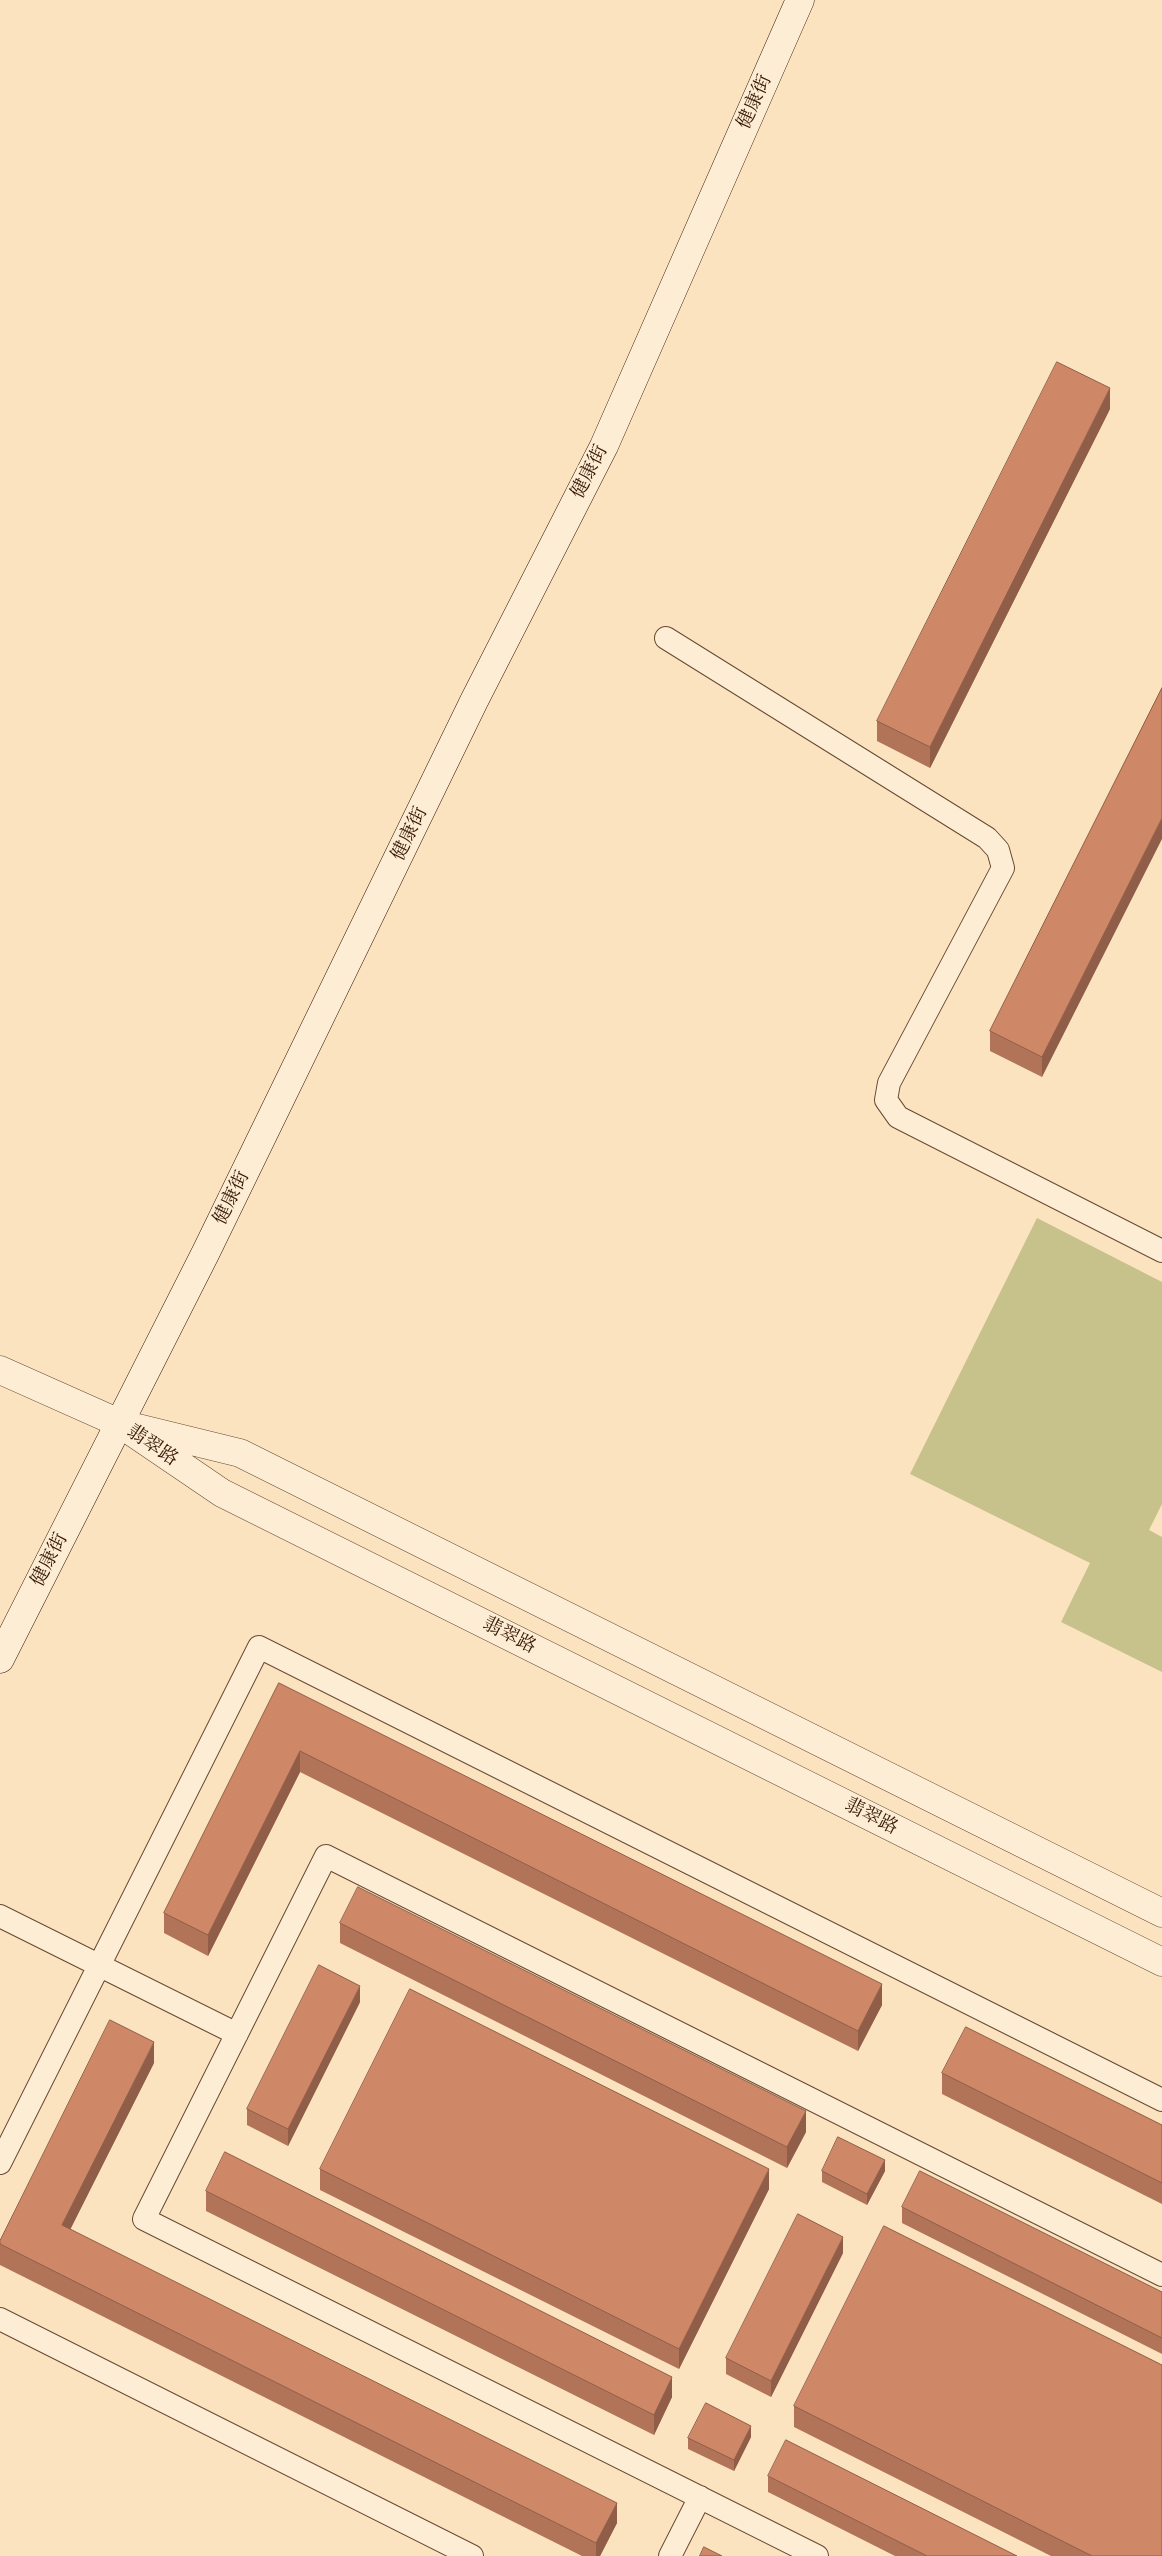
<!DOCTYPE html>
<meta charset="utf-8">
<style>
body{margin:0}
canvas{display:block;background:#fce3bf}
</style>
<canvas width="1162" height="2556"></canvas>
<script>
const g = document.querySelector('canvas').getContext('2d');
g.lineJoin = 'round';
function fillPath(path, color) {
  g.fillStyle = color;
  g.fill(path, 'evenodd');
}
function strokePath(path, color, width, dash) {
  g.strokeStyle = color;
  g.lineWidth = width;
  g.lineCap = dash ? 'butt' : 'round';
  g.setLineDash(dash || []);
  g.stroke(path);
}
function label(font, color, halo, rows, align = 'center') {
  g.font = font + ' Alegreya,"Noto Serif SC",serif';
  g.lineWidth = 4;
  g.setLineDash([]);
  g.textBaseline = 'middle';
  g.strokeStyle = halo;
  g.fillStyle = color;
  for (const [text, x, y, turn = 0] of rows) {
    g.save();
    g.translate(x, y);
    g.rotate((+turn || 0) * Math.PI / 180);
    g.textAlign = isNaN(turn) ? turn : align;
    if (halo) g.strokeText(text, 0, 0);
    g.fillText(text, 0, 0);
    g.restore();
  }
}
const green = new Path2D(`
 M1037,1218L1162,1282V1504L1149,1530L1162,1537V1672L1061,1622L1090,1563L910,1474Z`);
const service = new Path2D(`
 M666,638L987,838L998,850L1003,868L889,1083L886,1100L898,1117L1162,1251
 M0,1916L237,2034
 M0,2163L259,1647L1162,2100
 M0,2319L472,2556
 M670,2556L700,2497
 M817,2556L144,2219L326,1856L1162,2275`);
const tertiary = new Path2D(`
 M0,1370L119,1423L222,1493L1162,1962
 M138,1428L240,1453L1162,1913`);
const secondary = new Path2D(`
 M0,1659L206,1252L474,701L604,446L800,0`);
const wall = new Path2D(`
 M1110,409L930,768L877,741V721Z
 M1162,688L1042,1077L990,1051V1031Z
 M279,1683L882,2005L858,2051L300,1772L208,1956L164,1933V1913Z
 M340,1923L806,2132L787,2168L340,1943Z
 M360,2002L288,2146L247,2125V2109Z
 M154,2063L70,2229L617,2523L600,2556H582L0,2265V2241Z
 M942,2073L1162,2125V2204L942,2094Z
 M320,2169L769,2189L679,2369L320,2190Z
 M822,2171H885L867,2205L822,2182Z
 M206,2191L672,2397L654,2435L206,2211Z
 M902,2207L1162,2292V2354L902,2223Z
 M843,2253L771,2397L726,2374V2358Z
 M794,2406L1162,2556H1051L794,2427Z
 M751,2437L734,2471L688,2449V2438Z
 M768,2476L1017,2556H895L768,2492Z`);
const shadedWall = new Path2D(`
 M1110,388V409L930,768V747Z
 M1162,818V839L1042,1077V1057Z
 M300,1751V1772L208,1956V1935Z
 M882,1984V2005L858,2051V2031Z
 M360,1986V2002L288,2146V2129Z
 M154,2042V2063L62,2246V2225Z
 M806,2111V2132L787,2168V2147Z
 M885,2160V2171L867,2205V2194Z
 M769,2169V2189L679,2369V2349Z
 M843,2237V2253L771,2397V2381Z
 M672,2377V2397L654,2435V2415Z
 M751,2426V2437L734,2471V2460Z
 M617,2503V2523L600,2556H596V2543Z`);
const building = new Path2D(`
 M1057,362L1110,388L930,747L877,721Z
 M1162,688V818L1042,1057L990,1031Z
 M279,1683L882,1984L858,2031L300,1751L208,1935L164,1913Z
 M358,1887L806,2111L787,2147L340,1923Z
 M319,1965L360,1986L288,2129L247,2109Z
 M410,1989L769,2169L679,2349L320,2169Z
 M110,2020L154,2042L62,2225L617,2503L596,2543L0,2244V2241Z
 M966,2027L1162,2125V2183L942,2073Z
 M838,2137L885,2160L867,2194L822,2171Z
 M225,2152L672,2377L654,2415L206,2191Z
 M920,2171L1162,2292V2338L902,2207Z
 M798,2214L843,2237L771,2381L726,2358Z
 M884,2226L1162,2365V2556H1092L794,2406Z
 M706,2403L751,2426L734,2460L688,2438Z
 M786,2440L1017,2556H927L768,2476Z
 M704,2547L722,2556H700Z`);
const streetNames = [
 ["健康街",755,102,-66],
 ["健康街",590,472,-63],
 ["健康街",410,834,-64],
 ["健康街",232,1198,-64],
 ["翡翠路",152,1446,34],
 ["健康街",50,1560,-63],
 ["翡翠路",509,1636,27],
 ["翡翠路",871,1817,27]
];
fillPath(green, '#c7c18c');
strokePath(service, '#684a33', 24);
strokePath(tertiary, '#684a33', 29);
strokePath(secondary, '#361704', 29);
strokePath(service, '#fdedd5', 22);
strokePath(tertiary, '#fdedd5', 28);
strokePath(secondary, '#fdedd5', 28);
fillPath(wall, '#b17459');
fillPath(shadedWall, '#905e48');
fillPath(building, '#ce8767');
strokePath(building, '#905e48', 1);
label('19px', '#361704', '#fdedd5', streetNames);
</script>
